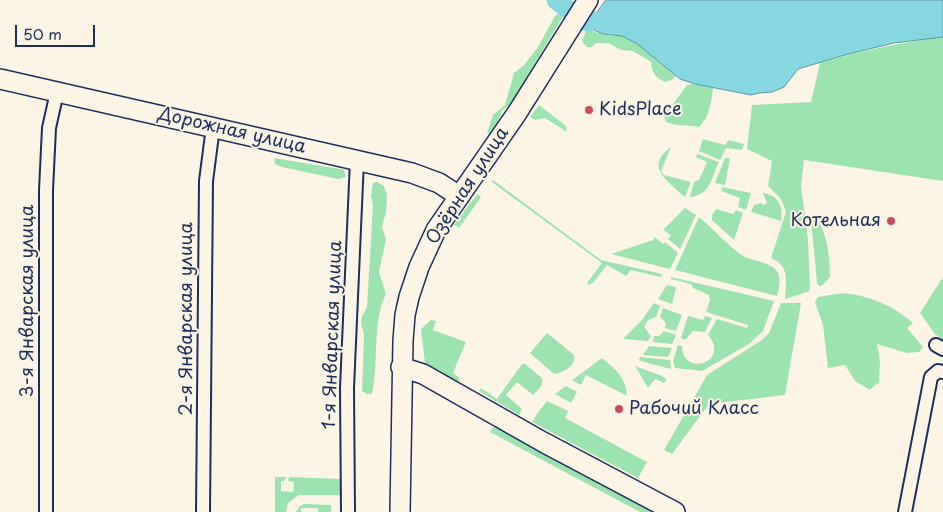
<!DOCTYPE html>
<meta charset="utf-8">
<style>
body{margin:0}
#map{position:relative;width:943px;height:512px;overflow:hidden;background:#fcf5e5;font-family:"Playpen Sans",sans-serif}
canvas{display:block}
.scale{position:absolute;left:15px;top:25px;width:80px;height:22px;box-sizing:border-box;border:2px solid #1b2f5e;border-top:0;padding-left:6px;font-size:15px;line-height:18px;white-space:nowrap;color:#1b2f5e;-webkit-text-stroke:4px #fcf5e5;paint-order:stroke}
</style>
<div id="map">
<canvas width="943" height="512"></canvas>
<div class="scale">50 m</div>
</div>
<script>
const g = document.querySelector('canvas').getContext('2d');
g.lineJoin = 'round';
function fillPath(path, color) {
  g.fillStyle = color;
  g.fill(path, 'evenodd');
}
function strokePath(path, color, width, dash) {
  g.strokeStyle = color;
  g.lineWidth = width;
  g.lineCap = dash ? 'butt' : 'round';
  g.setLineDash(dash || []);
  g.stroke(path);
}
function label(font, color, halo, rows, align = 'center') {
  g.font = font + ' "Playpen Sans",sans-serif';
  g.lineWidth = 4;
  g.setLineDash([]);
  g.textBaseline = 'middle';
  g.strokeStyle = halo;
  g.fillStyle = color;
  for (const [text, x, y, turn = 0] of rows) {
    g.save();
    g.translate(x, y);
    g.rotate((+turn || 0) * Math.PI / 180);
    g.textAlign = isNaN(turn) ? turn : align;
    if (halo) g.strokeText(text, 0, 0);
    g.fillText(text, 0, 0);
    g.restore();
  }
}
const green = new Path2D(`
 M560,13L562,18L510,105L502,110C500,119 496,126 490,134L487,133L493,115L505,105L514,73L524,65L538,47L555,16Z
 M587,27L595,32L611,36H622L636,43L676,76L672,80L665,82C655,77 652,73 651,62L633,51L621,50L609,43H596L592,47H587L582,42Z
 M943,37V181L804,160L801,186L808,240L810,291L785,299C786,281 790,266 771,258L786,212L781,199L768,186L772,161L747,149L752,105L811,102L820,63C860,50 901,43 943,37Z
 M694,84L713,88C711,103 710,116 699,127C687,124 678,127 666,122L664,116L687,85Z
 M539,105L566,126L567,132L545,118L535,120L530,117Z
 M703,139L725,145L729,140L744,144L742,150L726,148L720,160L699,151Z
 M671,147L661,171L664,175L691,182L685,197C669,182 643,167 671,147Z
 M697,154L719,162C711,179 710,195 690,197L694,182L699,180L707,162L696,157Z
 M274,158L340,169L344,170L346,177L338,179L282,167L275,164Z
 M725,158H730L725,185L715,183Z
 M493,180L601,260L662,274L661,277L631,270L626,276L607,265L593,283L589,285L587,283L602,263L492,182Z
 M377,182L384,186L387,195L386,212L382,227L386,239L379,272L386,294C372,320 379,364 372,394H367L362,391L364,335L361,322L362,316L367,307L373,204L371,196L373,183Z
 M722,187L751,193L746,210L738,207L740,198L721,191Z
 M763,193C778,195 784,207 781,221L751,212L754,205L761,203L763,205L767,203Z
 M477,194L481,197L459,228L454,225Z
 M685,208L696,215L680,249L668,239L671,235L663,230Z
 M716,209L733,214L736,210L743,213L734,240L712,220V215Z
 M699,217C713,229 726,243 740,254C751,262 767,260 776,270C782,276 779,289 777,296L675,270Z
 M811,219L818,220C828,238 830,258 830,277L823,285L819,286L817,283Z
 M655,237L663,244L665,242L678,253L670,269L611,254L653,240Z
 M671,277L774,301L763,331L749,344L702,371L675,368L673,361L678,345L682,346C683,378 731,362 708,335L717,319L747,328L748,325L706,312L710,300L709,295L693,288L691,284L671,279Z
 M943,277V340L935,334L920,313Z
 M667,285L676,287L672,304L658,299Z
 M843,293C869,295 894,306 913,323L907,328L923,347L919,352L907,353L877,344L880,361L879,382L870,390L855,381L845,365L828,368L823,325L815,302L818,297Z
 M654,303L660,306L656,317L648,320L644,327L651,336L648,341L623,339L642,320Z
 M781,303H801L785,395L709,404L672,454L664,450L707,375L762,340L769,333Z
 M663,308L682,315L676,331L665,328L666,323L660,317Z
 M688,316L703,320L705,316L712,318L705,332L693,331L685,340L681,338Z
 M431,320L436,321L433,330L466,342L453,373L459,378L458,383L425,363L421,329Z
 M664,331L676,335L672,344L653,342L654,336H659Z
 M547,333L574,355C577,365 563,373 554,374L530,353Z
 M649,346L672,348L668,357L643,355Z
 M640,357L670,360L671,369L651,364L639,360Z
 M602,358C615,369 626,377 627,396L586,375L581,385L572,380Z
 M522,364H525L542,378C544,385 538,390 533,395L517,382L506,395L522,409L519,415L479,391L481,388L497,399Z
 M635,366L662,376L666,379V381L664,383L655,379L648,388Z
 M566,386L577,392L571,403L555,394Z
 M547,401L568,411L565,418L647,462L638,478L532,422L539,411Z
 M499,426L658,512H640L490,432L492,428Z
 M275,477H286L284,481H281V491L293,492L294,482L288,481L289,477L342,479V495H299L288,503L286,512H275Z
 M304,504L331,505V512H318V508H301V512H296L300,506Z`);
const water = new Path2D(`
 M606,0H943V37L894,43L848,54L798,69L784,87L772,92L759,93L751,95L695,84L680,79L636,43L622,36L603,34L587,27Z`);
const river = new Path2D(`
 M556,0L571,12
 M587,22L592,20`);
const street = new Path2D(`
 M936,345L943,349
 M46,512V190L49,128L57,92
 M203,512L206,181L213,127
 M348,512L347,388L357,160
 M905,512L931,377L938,371L943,372`);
const secondary = new Path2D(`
 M0,79L412,173L439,183L459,196
 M401,367L423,374L543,442L675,512
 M400,512L403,341L405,315L409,297L419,267L436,230L517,113L588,0`);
const markers = [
 [589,110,5,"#d1495b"],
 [891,221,5,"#d1495b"],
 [619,409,5,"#d1495b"]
];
const poiNames = [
 ["KidsPlace",599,110],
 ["Котельная",881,221,"right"],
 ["Рабочий Класс",629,409]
];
const streetNames = [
 ["Дорожная улица",232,131,13],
 ["Озёрная улица",468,186,-57],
 ["3-я Январская улица",28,301,-90],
 ["2-я Январская улица",187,319,-90],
 ["1-я Январская улица",333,335,-88]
];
fillPath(green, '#9de3af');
fillPath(water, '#87d7e1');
strokePath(water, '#5c94ad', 1);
strokePath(river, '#87d7e1', 19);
strokePath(street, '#1b2f5e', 16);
strokePath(secondary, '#1b2f5e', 22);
strokePath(street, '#fcf5e5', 12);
strokePath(secondary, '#fcf5e5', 19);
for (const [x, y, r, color] of markers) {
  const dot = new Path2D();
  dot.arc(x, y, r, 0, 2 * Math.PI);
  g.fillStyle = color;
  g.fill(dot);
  strokePath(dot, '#fcf5e5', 2);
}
label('18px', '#1b2f5e', '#fcf5e5', poiNames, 'left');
label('18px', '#1b2f5e', '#fcf5e5', streetNames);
</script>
